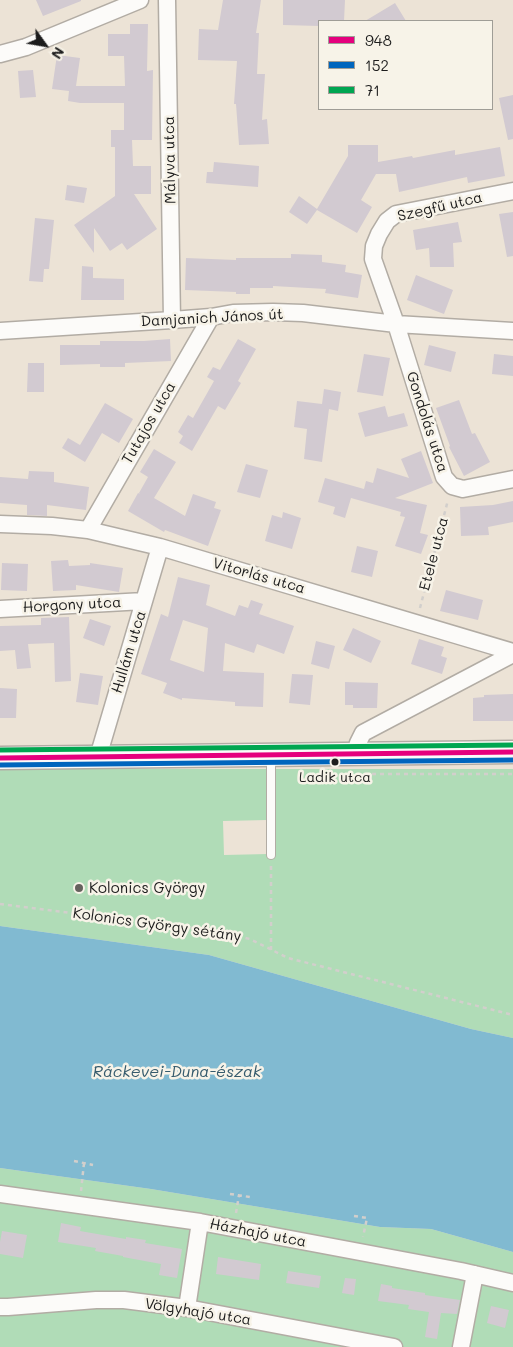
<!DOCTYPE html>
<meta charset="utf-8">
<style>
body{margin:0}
#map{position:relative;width:513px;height:1347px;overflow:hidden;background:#ece3d6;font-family:Mali,sans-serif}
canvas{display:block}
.legend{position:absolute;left:318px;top:20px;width:175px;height:90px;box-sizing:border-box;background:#f7f3e8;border:1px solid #9f9d96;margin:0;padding:6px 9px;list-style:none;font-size:15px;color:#1c1c1c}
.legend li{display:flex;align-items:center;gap:10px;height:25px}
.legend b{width:25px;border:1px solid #9f9d96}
.north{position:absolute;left:20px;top:20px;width:50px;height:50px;-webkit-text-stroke:4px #f7f3e8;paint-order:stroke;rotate:122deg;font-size:14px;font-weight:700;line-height:20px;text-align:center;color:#1c1c1c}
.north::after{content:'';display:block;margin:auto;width:18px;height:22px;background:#1c1c1c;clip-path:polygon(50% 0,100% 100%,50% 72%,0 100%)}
</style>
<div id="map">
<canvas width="513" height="1347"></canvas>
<ul class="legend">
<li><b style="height:6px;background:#e5007d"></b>948</li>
<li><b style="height:6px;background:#0065bd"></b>152</li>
<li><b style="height:6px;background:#00a651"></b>71</li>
</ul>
<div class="north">N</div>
</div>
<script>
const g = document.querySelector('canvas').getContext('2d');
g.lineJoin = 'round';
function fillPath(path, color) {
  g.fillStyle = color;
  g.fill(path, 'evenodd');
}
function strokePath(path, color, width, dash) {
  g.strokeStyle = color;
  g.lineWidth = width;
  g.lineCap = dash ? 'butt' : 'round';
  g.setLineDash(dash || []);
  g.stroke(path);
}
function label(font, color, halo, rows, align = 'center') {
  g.font = font + ' Mali,sans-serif';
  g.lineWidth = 5;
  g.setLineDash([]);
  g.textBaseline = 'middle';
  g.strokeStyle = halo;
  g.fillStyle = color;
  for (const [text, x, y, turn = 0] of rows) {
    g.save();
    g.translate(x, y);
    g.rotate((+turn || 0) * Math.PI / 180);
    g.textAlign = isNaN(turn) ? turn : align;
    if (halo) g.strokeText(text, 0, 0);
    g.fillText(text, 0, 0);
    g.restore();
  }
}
const green = new Path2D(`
 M0,769H513V1038L471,1029L209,955L0,926ZM267,820L268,854L224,855L223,821Z
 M0,1168L151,1189L380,1227L431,1229L513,1252V1347H0Z`);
const water = new Path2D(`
 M0,926L209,955L471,1029L513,1038V1252L431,1229L380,1227L151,1189L0,1168Z`);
const building = new Path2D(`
 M36,0H81V1L43,16Z
 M223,0H261L256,33H259L257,74H265L262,120L267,119L269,144L239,145L236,104H234L237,61L198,60L199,29L218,30Z
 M283,0H345L344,21H319V26L283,25Z
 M395,3L406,21H365Z
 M130,24H148L147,71L153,70L152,140H132L133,166H151V194H134L157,229L127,250L122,243L110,251L94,228V253L74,225L115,196V147H111V130H124V103H80L68,101L69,91L52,89L57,55L80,58L76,86H125L124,56H108V34H130Z
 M33,70L36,97L20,98L18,71Z
 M513,95V139L508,140L499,98Z
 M348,145H378V162L412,156L413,158L455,150V155L500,147L505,176L468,183L467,177L399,192L396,174H376L361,200L372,207L357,233L317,210L307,224L289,212L299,196L317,209L348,156Z
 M214,162L259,166L258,187L206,183L207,172H213Z
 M67,185L87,188L84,203L65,200Z
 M513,212V256L507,257L499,214Z
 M35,218L54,220L49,269H44L43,282L29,281Z
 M458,222L462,242L453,243L454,267H430L429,248L416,250L413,230Z
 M291,254L322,255V262L346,265L345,272L362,275L358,298L325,293L326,289L273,286V288H250V294H236V292L185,290L186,258L236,260V258H291Z
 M82,266L93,267V278L124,279V300H81Z
 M416,275L453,290L444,314L407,300Z
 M170,339L171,361L125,363V367H100V364L60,365V345H100V341H144Z
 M238,339L256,349L238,381L241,383L225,410L218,406L192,451L179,443L183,436L178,432L188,415L193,418L214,381L207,377L213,367L220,370Z
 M429,345L456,352L451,372L424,365Z
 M364,354L390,358L383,396L357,392Z
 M494,354L513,356V376L492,374Z
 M28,363H44V392H27Z
 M324,389L341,392L338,411L329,409L322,462L304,459L307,429L294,427L297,401L322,404Z
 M459,400L472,434L475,433L490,462L464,476L449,447L450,446L436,408Z
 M105,403L133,419L119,443L102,433L85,462L62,448L68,438L80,445Z
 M385,406L388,417L404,413L408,426L365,437L358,413Z
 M154,449L176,462L154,498L185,516L193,494L216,502L214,508L221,510L208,546L165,530L164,532L128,511L138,493L140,494L139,493L148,477L140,472Z
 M421,451L433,483L395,498L427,505L420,533L428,535L421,554L395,546L405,517L400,516L401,512L351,498L345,518L333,514L335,507L318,502L325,478L364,489L366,481L373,483L377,468L409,478L401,459Z
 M246,464L268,470L260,498L237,492Z
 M29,471L54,472V482L89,487L86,510L47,505V516L27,515V505L0,503V477L28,479Z
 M513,501V522L488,527L489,535L461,536L460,507L493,505Z
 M283,512L301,518L292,549L265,541L272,515L282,518Z
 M357,546L378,551L372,577L351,572Z
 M68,560L69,566L90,565V563L123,568L119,592L76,585V590L53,591L51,561Z
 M2,563L28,564L27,591L1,590Z
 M178,577L210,585L206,605L235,616L239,605L248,608L251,600L263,604L259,614L294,626L284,654L257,644L254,653L225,643L223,671L264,673L263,707L235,706V702L182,698V700L163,693L167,683L141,674L161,614L168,617ZM183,620L208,628L204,672L170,660Z
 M446,590L483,600L478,620L440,611Z
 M69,617L71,681L55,682L54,643L28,644L31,668L17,669L15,650L0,651V626L41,625V618Z
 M90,619L111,626L104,646L83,638Z
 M353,628L381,641L371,663L343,650Z
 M419,639L444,647L441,656L447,658L442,674L411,664Z
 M316,641L335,646L329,669L311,664Z
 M80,673L103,676L98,705L76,702Z
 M292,674L313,675L310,705L289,703Z
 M345,682L378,683L377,708H353V705H345Z
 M0,688L17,689L16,718H0Z
 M513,694V721H473V698L484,697V695Z
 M61,1223L81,1227L80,1231L126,1239V1237L146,1240L145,1243L182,1249L177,1278L159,1275L161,1264L123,1257V1256L95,1251L96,1248L58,1242Z
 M2,1231L27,1235L23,1258L0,1254V1242Z
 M218,1257L261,1264L259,1280L216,1274Z
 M288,1271L321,1276L319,1288L286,1283Z
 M345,1278L356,1279L354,1295L342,1293Z
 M381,1284L392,1286V1288L425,1293V1295L460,1300L457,1314L441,1313L437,1339L425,1337L429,1312L408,1309L409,1305L378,1301Z
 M491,1306L509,1310L505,1328L487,1323Z`);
const path = new Path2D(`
 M420,608L448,500
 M364,774H513
 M0,904L216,931L250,939L288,958L513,1015
 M271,950V866
 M74,1161L93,1165
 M81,1191L84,1163
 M230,1194L250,1197
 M236,1213L239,1195
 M354,1216L367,1218L363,1237`);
const lane = new Path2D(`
 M271,757V855`);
const street = new Path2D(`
 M167,0L172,320
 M0,54L26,47L140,0
 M513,191L396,214L387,221L379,234L374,246L373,259L396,324L444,477L452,486L463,489L513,479
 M0,331L172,320L211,317L233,313L273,312L303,313L396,324L513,331
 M0,524L52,526L88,530L160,547L513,652
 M88,530L211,317
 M0,609L144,601
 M355,753L358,743L363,733L513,654
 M98,757L160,547
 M0,1194L200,1222L461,1271L513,1283
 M0,1307H8L96,1300H124L187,1308L394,1347
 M187,1308L200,1222
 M461,1347L475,1274`);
const secondary = new Path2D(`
 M0,758L513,752`);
const bus1 = new Path2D(`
 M0,758L513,752`);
const bus2 = new Path2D(`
 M0,765L513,760`);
const bus3 = new Path2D(`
 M0,750L513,745`);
const markers = [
 [335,762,4.5,"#1c1c1c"],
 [79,888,5,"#65625d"]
];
const busNames = [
 ["Ladik utca",335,778]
];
const streetNames = [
 ["Mályva utca",170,160,-91],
 ["Szegfű utca",440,207,-13],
 ["Damjanich János út",212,318,-3],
 ["Gondolás utca",427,422,72],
 ["Tutajos utca",149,423,-60],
 ["Etele utca",434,554,-75],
 ["Vitorlás utca",259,576,16],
 ["Horgony utca",72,605,-3],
 ["Hullám utca",129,652,-73],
 ["Kolonics György sétány",157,925,8],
 ["Házhajó utca",258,1233,11],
 ["Völgyhajó utca",198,1312,9]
];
const poiNames = [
 ["Kolonics György",89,888]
];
const waterNames = [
 ["Ráckevei-Duna-észak",177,1072]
];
fillPath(green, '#b0dcb7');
fillPath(water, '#81bad1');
fillPath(building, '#d2cad1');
strokePath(lane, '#b2aca4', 10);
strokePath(street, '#b2aca4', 19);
strokePath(secondary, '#b2aca4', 25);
strokePath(path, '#d2cfcc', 2.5, [4, 4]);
strokePath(lane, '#fcfbf9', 8);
strokePath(street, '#fcfbf9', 16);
strokePath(secondary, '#fcfbf9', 22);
strokePath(bus1, '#e5007d', 5);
strokePath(bus2, '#0065bd', 5);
strokePath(bus3, '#00a651', 5);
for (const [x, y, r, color] of markers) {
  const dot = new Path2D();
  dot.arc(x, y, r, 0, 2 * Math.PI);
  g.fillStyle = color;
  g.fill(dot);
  strokePath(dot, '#f7f3e8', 2);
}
label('14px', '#1c1c1c', '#f7f3e8', busNames);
label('15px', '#1c1c1c', '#f7f3e8', streetNames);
label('15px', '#1c1c1c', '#f7f3e8', poiNames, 'left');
label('italic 16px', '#355b6d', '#f7f3e8', waterNames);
</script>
